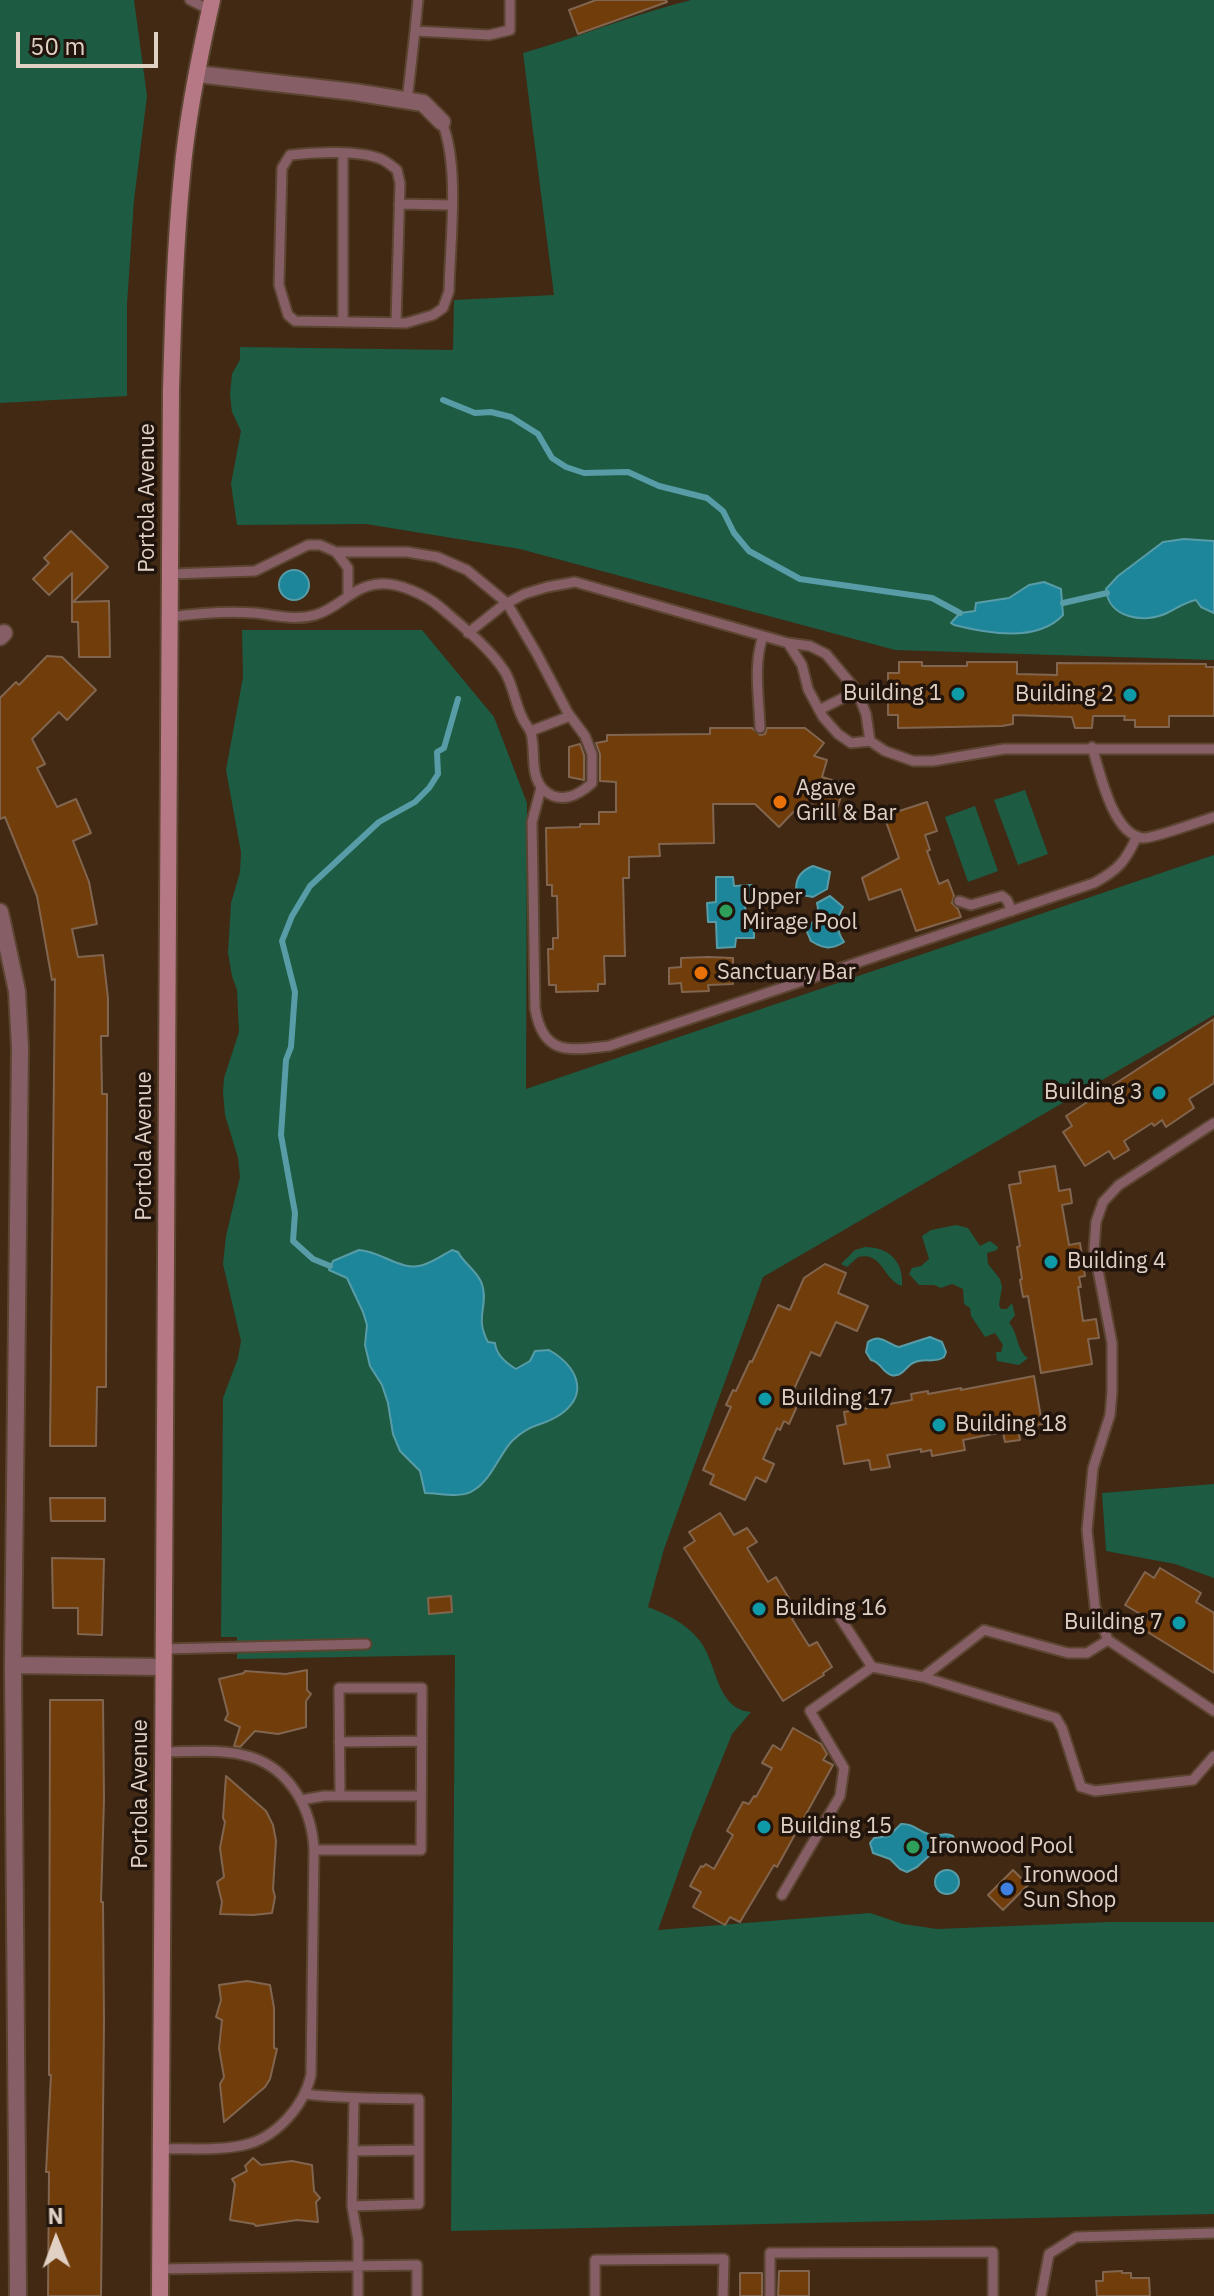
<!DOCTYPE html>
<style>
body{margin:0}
#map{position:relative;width:1214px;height:2296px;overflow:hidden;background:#412914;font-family:"IBM Plex Sans",sans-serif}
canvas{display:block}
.north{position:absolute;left:16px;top:2200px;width:80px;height:80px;-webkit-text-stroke:6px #20140c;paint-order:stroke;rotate:359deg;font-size:22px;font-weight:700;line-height:32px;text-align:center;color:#e1d1c5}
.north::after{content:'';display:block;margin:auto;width:28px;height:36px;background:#e1d1c5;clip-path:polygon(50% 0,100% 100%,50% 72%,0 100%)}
.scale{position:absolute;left:16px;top:32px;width:142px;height:36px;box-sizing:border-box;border:4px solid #e1d1c5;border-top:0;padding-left:10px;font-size:24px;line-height:28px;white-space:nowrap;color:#e1d1c5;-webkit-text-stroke:6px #20140c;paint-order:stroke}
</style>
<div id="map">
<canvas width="1214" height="2296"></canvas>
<div class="north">N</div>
<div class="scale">50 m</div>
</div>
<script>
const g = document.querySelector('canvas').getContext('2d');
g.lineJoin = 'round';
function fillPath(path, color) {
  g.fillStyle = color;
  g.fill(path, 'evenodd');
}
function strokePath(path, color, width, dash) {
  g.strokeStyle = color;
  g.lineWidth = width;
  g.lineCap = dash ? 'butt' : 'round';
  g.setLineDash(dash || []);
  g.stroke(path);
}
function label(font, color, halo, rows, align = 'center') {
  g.font = font + ' "IBM Plex Sans",sans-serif';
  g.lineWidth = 7;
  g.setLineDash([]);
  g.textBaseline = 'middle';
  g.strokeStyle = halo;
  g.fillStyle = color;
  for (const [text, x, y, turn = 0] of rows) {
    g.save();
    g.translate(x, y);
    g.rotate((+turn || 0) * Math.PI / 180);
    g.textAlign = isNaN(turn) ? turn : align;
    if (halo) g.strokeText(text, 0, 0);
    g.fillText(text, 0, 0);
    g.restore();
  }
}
const green = new Path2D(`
 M0,0H134L147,96L134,200L127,304V396L0,403Z
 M691,0H1214V660L895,650L520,549L366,524L237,525L231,484L241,431L232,412L230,395L232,374L240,360V347L453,350L454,300L554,295L523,53C579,37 634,14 691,0Z
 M242,630H422L494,717L527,803L526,1089L1214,855V1015L763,1277L664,1549L648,1607C668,1615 686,1623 700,1641C718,1665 716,1709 751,1712L732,1734L693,1831L658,1930L870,1913L903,1924L937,1929L1110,1922H1214V2214L451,2231L455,1655L237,1659V1637H221L223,1398L238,1358L241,1341L223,1264L226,1236L240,1177L238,1158L225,1115L223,1092L224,1078L239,1032L237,990L232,976L228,953L231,903L240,872L241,852L226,770L243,677Z
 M1025,790L1048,854L1018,865L994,800Z
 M975,806L998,871L968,882L945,817Z
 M956,1225L968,1228L980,1246L990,1241L998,1247L997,1250L987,1253L988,1264L1000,1279L1002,1287L999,1305L1001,1309H1007L1012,1303L1015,1315L1009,1323C1019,1334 1016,1350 1028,1358L1019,1365L997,1361L996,1352H1001L1003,1345L995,1333L985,1337L971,1316L970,1308L964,1304L963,1289L952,1284L941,1288L934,1285H919L909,1274L912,1268L921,1266L929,1259L922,1236L931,1230Z
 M865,1247C889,1247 904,1262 902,1286C883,1280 883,1251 858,1257L847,1267L841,1264L855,1250Z
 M1214,1484V1578L1175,1564L1106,1551L1102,1493Z`);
const water = new Path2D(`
 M1184,539L1214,541V613L1201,607L1196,600C1185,602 1178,608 1167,613C1144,624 1108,618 1106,589L1118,576L1163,542Z
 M279 585a15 15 0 1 1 30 0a15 15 0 1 1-30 0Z
 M1044,582L1061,589L1063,615C1037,643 986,633 954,625L951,623L960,613L975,611L976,603L1009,598L1029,585Z
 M813,866L830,872L827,889L813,897L797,894C794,880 800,871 813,866Z
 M716,877H733L734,886L752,885V898L747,901L745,907L748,921L754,925V938H736L735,947L717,948L716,922H708L707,903L716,902Z
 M830,896L843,907C836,919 836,931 844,942C831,950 824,949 811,941L805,927C816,922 820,915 817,903Z
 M359,1250C381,1251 401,1272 423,1265C433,1262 443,1255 452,1250L458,1252C465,1265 477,1270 482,1284C489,1306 474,1317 488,1342L495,1343C496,1355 506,1363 516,1369L530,1361L535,1351L549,1350C575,1365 591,1392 561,1414C543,1427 531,1422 512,1441C499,1455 491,1480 474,1490C462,1499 440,1493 425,1493L420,1471L400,1451L393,1434L388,1403L382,1385L370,1366L365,1345L367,1325L363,1312L347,1278L329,1270L333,1261Z
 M930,1337L942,1342L946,1352L944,1357C934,1364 924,1357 913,1363C905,1367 902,1378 891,1375C882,1372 881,1362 871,1360L866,1352L868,1342C881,1333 887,1344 899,1347Z
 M901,1824C915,1823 920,1834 933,1835C942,1836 945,1832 953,1836L956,1845L948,1852L932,1853L917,1867L907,1872L900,1869L890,1859L873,1853L870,1843L874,1838L889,1836Z
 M935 1882a12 12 0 1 1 24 0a12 12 0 1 1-24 0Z`);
const stream = new Path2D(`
 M443,400L475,413L491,412L511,417L538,434L552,458L566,467L584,473L628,472L659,486L707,498L723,511L734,533L749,551L800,579L932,598L960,613
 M1063,603L1107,593
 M330,1266L313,1259L293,1241L295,1213L281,1135L286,1060L291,1047L295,992L282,941L292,916L310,886L379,822L415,802L429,788L438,774L437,752L444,748L458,699`);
const building = new Path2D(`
 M596,0H666L667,2L578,34L569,10Z
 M71,531L108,567L73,602L109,601L110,657H79L78,622H72V573L49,595L33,579L49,563L44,558Z
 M47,656L62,657L96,690L67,720L59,712L32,739L45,764L37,768L57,807L76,799L91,833L73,841L89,882L97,924L72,929L78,957L103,955L108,998V1036H101L102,1094H107L106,1387H97L96,1446H50L55,979L52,980L37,896L5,817L0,819V698L16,682L19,685Z
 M899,662H922V666H967V662H1017V674L1057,675V663L1206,664V667H1214V716H1169V727H1135V720H1124L1125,716H1093L1092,728H1075L1072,717L1013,715V724L1002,726L898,728V715H888V673H899Z
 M710,728H752L760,735L765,734L767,728H805L824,743L814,756L827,760L822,777L845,784L836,812L803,802L779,827L755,804H713L714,843L659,844L660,856L629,857V878H623L625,956H604L605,984H598V991L556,992V985H549L548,949H553V938H558L557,896H552V885H547L546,828L580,827V824H599V812H616V782L600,781V754L596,743L607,741V735L710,734Z
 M580,744L584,755V780L569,777V747Z
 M927,802L937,831L925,835L930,850L927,851L939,884L948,880L954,896L952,903L958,909L961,917L916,931L901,889L869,900L862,878L899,858L884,816Z
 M708,957L733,958V984L708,985L709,991L682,992L681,983L669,984V968L681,967V958Z
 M1214,1019V1083L1189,1099L1194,1108L1166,1127L1162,1120L1154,1126L1152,1123L1124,1141L1129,1150L1114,1159L1109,1151L1085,1166L1063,1132L1072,1126L1066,1116Z
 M1055,1166L1059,1191L1070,1189L1072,1203L1062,1205L1069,1245L1080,1243L1085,1276L1079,1277L1081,1287H1078L1083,1321L1096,1319L1099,1338L1088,1339L1092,1364L1041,1373L1028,1296L1023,1297L1020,1280L1022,1279L1017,1247L1020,1246L1009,1185L1021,1183L1019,1172Z
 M825,1264L846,1273L838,1293L868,1306L857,1331L836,1322L820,1356L811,1352L794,1389L803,1393L789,1424L784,1421L780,1430L777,1428L763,1459L774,1464L766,1482L756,1477L745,1500L710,1484L714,1475L703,1470L731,1407L726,1405L733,1390L736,1391L750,1361L752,1362L778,1305L790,1310L804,1278Z
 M1034,1376L1042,1424L1018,1428L1020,1440L1005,1442L1003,1432L963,1440L965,1450L932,1456L931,1450L921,1452V1449L887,1455L890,1467L871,1470L869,1460L844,1464L837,1426L846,1424L844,1412L912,1400L911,1394L928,1391V1394L961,1388V1390Z
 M50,1498H105V1521H51Z
 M720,1513L734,1535L747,1528L757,1542L747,1548L768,1582L776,1577L799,1615L792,1619L809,1646L817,1642L832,1667L823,1673L824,1675L783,1701L684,1548L695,1541L689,1532Z
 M52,1558L104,1559L102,1635L78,1634V1608H53Z
 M1160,1568L1201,1593L1196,1602L1214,1613V1673L1141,1628L1147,1618L1125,1605L1145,1572L1154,1578Z
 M451,1596L452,1612L429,1614L428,1598Z
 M307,1670V1690L311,1694L306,1701V1727L278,1734L255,1731L240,1747L234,1746L240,1727L225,1720L228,1714L219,1679L244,1673L245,1671L286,1674Z
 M50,1700H103L104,1799L101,1902H103L104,2023L101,2296H48L49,2172H46L51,2075H49Z
 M793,1728L821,1744L827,1754L823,1760L833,1765L777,1867L774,1865L740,1922L730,1917L725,1925L693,1907L701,1892L690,1886L701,1866L703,1867L706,1864L714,1869L733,1835L727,1831L743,1802L749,1804L754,1796L756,1797L772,1768L762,1763L773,1745L781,1750Z
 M226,1776L266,1811L273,1825L276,1841L273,1889L275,1897L272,1913L253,1915L220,1914L222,1902L217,1882L224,1877L220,1848L225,1822L223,1818Z
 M1013,1870L1028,1885L1003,1910L988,1895Z
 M247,1981L270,1985L274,2008V2048L277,2049L270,2079L265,2087L224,2122L220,2084L224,2077L219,2048L222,2020L216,2017L221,2000L219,1985Z
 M253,2158L261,2165L292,2161L312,2165L314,2191L320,2198L316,2202L318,2222L297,2220L256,2226L254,2224L230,2220L235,2184L232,2179L247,2171L245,2166Z
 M779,2271H809V2296H778Z
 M1122,2271V2273H1131V2278H1149L1150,2296H1097L1096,2281H1103V2272Z
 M740,2273H762V2296H740Z`);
const service = new Path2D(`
 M190,0L210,10
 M415,31L418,0
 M407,101L415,31L489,35L510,30V0
 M343,155V322
 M399,204L451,205
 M396,323L400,183L397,170C392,166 386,161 381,159C358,150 314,152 290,155L282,168L279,285L288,315L295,321L406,323L433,315L443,308L449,291C450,241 460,167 442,122
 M336,552L348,568V594
 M170,617C199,613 226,611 255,613C275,615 295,621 315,615C340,608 352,586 379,584C398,582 426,595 440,607C462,626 490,648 505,672C513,685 515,703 522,717C524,723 529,727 531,733C536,751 529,776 544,790C560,805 579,795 592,783V754L585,736L568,713L537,654L507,603L467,570L437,557L407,552H336L320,545H308L255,571L171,574
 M468,633L502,606L524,594L547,587L575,582L788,643L810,646L826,654L857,691L866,714L870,741
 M788,643L802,665L808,689L823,717L838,734L851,743L870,741L885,751L913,761H933L1004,749H1214
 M819,710L857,691
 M760,728C759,697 753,665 763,636
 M531,731L570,716
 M1092,747C1100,772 1112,833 1142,838C1153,839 1200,821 1214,817
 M541,788L532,822L535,1008C543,1057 570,1050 609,1046L1094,883C1118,870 1126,861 1137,836
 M959,901L971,905L1002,896L1007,900L1012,911
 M1214,1123L1119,1185L1103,1202L1096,1222L1094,1249L1112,1343V1392L1110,1415L1093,1468L1087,1530L1095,1607L1108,1640L1214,1711
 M837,1613L872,1667
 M163,1649L366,1644
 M923,1677L1056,1718L1062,1728L1081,1787L1095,1791L1193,1780L1214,1756
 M339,1742L422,1741
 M301,1800L324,1796H421
 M314,1850H421L422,1688H339L340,1795
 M782,1895L840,1796L844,1768L810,1711L872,1667L923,1677L984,1630L1068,1653H1087L1108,1640
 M306,2094C343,2099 381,2098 419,2099V2204L352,2206L354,2098
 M161,2149C188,2148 218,2151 244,2145C276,2138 304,2106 311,2075L314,1850C312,1810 291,1770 251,1757C223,1748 191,1752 163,1752
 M353,2151L419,2150
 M352,2206L358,2240V2296
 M160,2269L417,2265V2296
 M595,2296V2260L724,2259L723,2296
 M770,2296V2253L993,2252V2296
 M1041,2296L1049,2254L1076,2237L1214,2233`);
const minor = new Path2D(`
 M197,74L354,92L423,103L442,122
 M0,637L4,633
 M0,912L17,991L20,1048L13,1665L18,2296
 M13,1665L163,1667`);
const secondary = new Path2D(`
 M160,2296L171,390C173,319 175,247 182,175C187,117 199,58 212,0`);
const markers = [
 [958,694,8,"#0f9aa8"],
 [1130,695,8,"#0f9aa8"],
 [780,802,8,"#e8710a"],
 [726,911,8,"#2e9e5b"],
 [701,973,8,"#e8710a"],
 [1159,1093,8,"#0f9aa8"],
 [1051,1262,8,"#0f9aa8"],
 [765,1399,8,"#0f9aa8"],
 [939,1425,8,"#0f9aa8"],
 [759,1609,8,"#0f9aa8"],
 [1179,1623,8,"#0f9aa8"],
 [764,1827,8,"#0f9aa8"],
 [913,1847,8,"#2e9e5b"],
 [1007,1889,8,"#3f7fe0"]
];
const streetNames = [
 ["Portola Avenue",148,498,-90],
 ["Portola Avenue",145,1146,-90],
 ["Portola Avenue",141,1794,-90]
];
const poiNames = [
 ["Building 1",942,694,"right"],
 ["Building 2",1114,695,"right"],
 ["Agave",796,789],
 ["Grill & Bar",796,814],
 ["Upper",742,898],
 ["Mirage Pool",742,923],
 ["Sanctuary Bar",717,973],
 ["Building 3",1143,1093,"right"],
 ["Building 4",1067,1262],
 ["Building 17",781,1399],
 ["Building 18",955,1425],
 ["Building 16",775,1609],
 ["Building 7",1163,1623,"right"],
 ["Building 15",780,1827],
 ["Ironwood Pool",929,1847],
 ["Ironwood",1023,1876],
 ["Sun Shop",1023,1901]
];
fillPath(green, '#1d5b42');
fillPath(water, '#1d869a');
strokePath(water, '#589ca7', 2);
strokePath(stream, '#589ca7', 6);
fillPath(building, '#713d0a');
strokePath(building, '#81654f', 2);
strokePath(service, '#5b4430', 13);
strokePath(minor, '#5b4430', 20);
strokePath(secondary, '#5b4430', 20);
strokePath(service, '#865e66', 9);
strokePath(minor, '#865e66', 16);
strokePath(secondary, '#b67885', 16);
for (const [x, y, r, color] of markers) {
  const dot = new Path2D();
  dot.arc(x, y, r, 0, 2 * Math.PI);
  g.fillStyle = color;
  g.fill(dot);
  strokePath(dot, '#20140c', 3);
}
label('22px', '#e1d1c5', '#20140c', streetNames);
label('22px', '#e1d1c5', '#20140c', poiNames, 'left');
</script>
